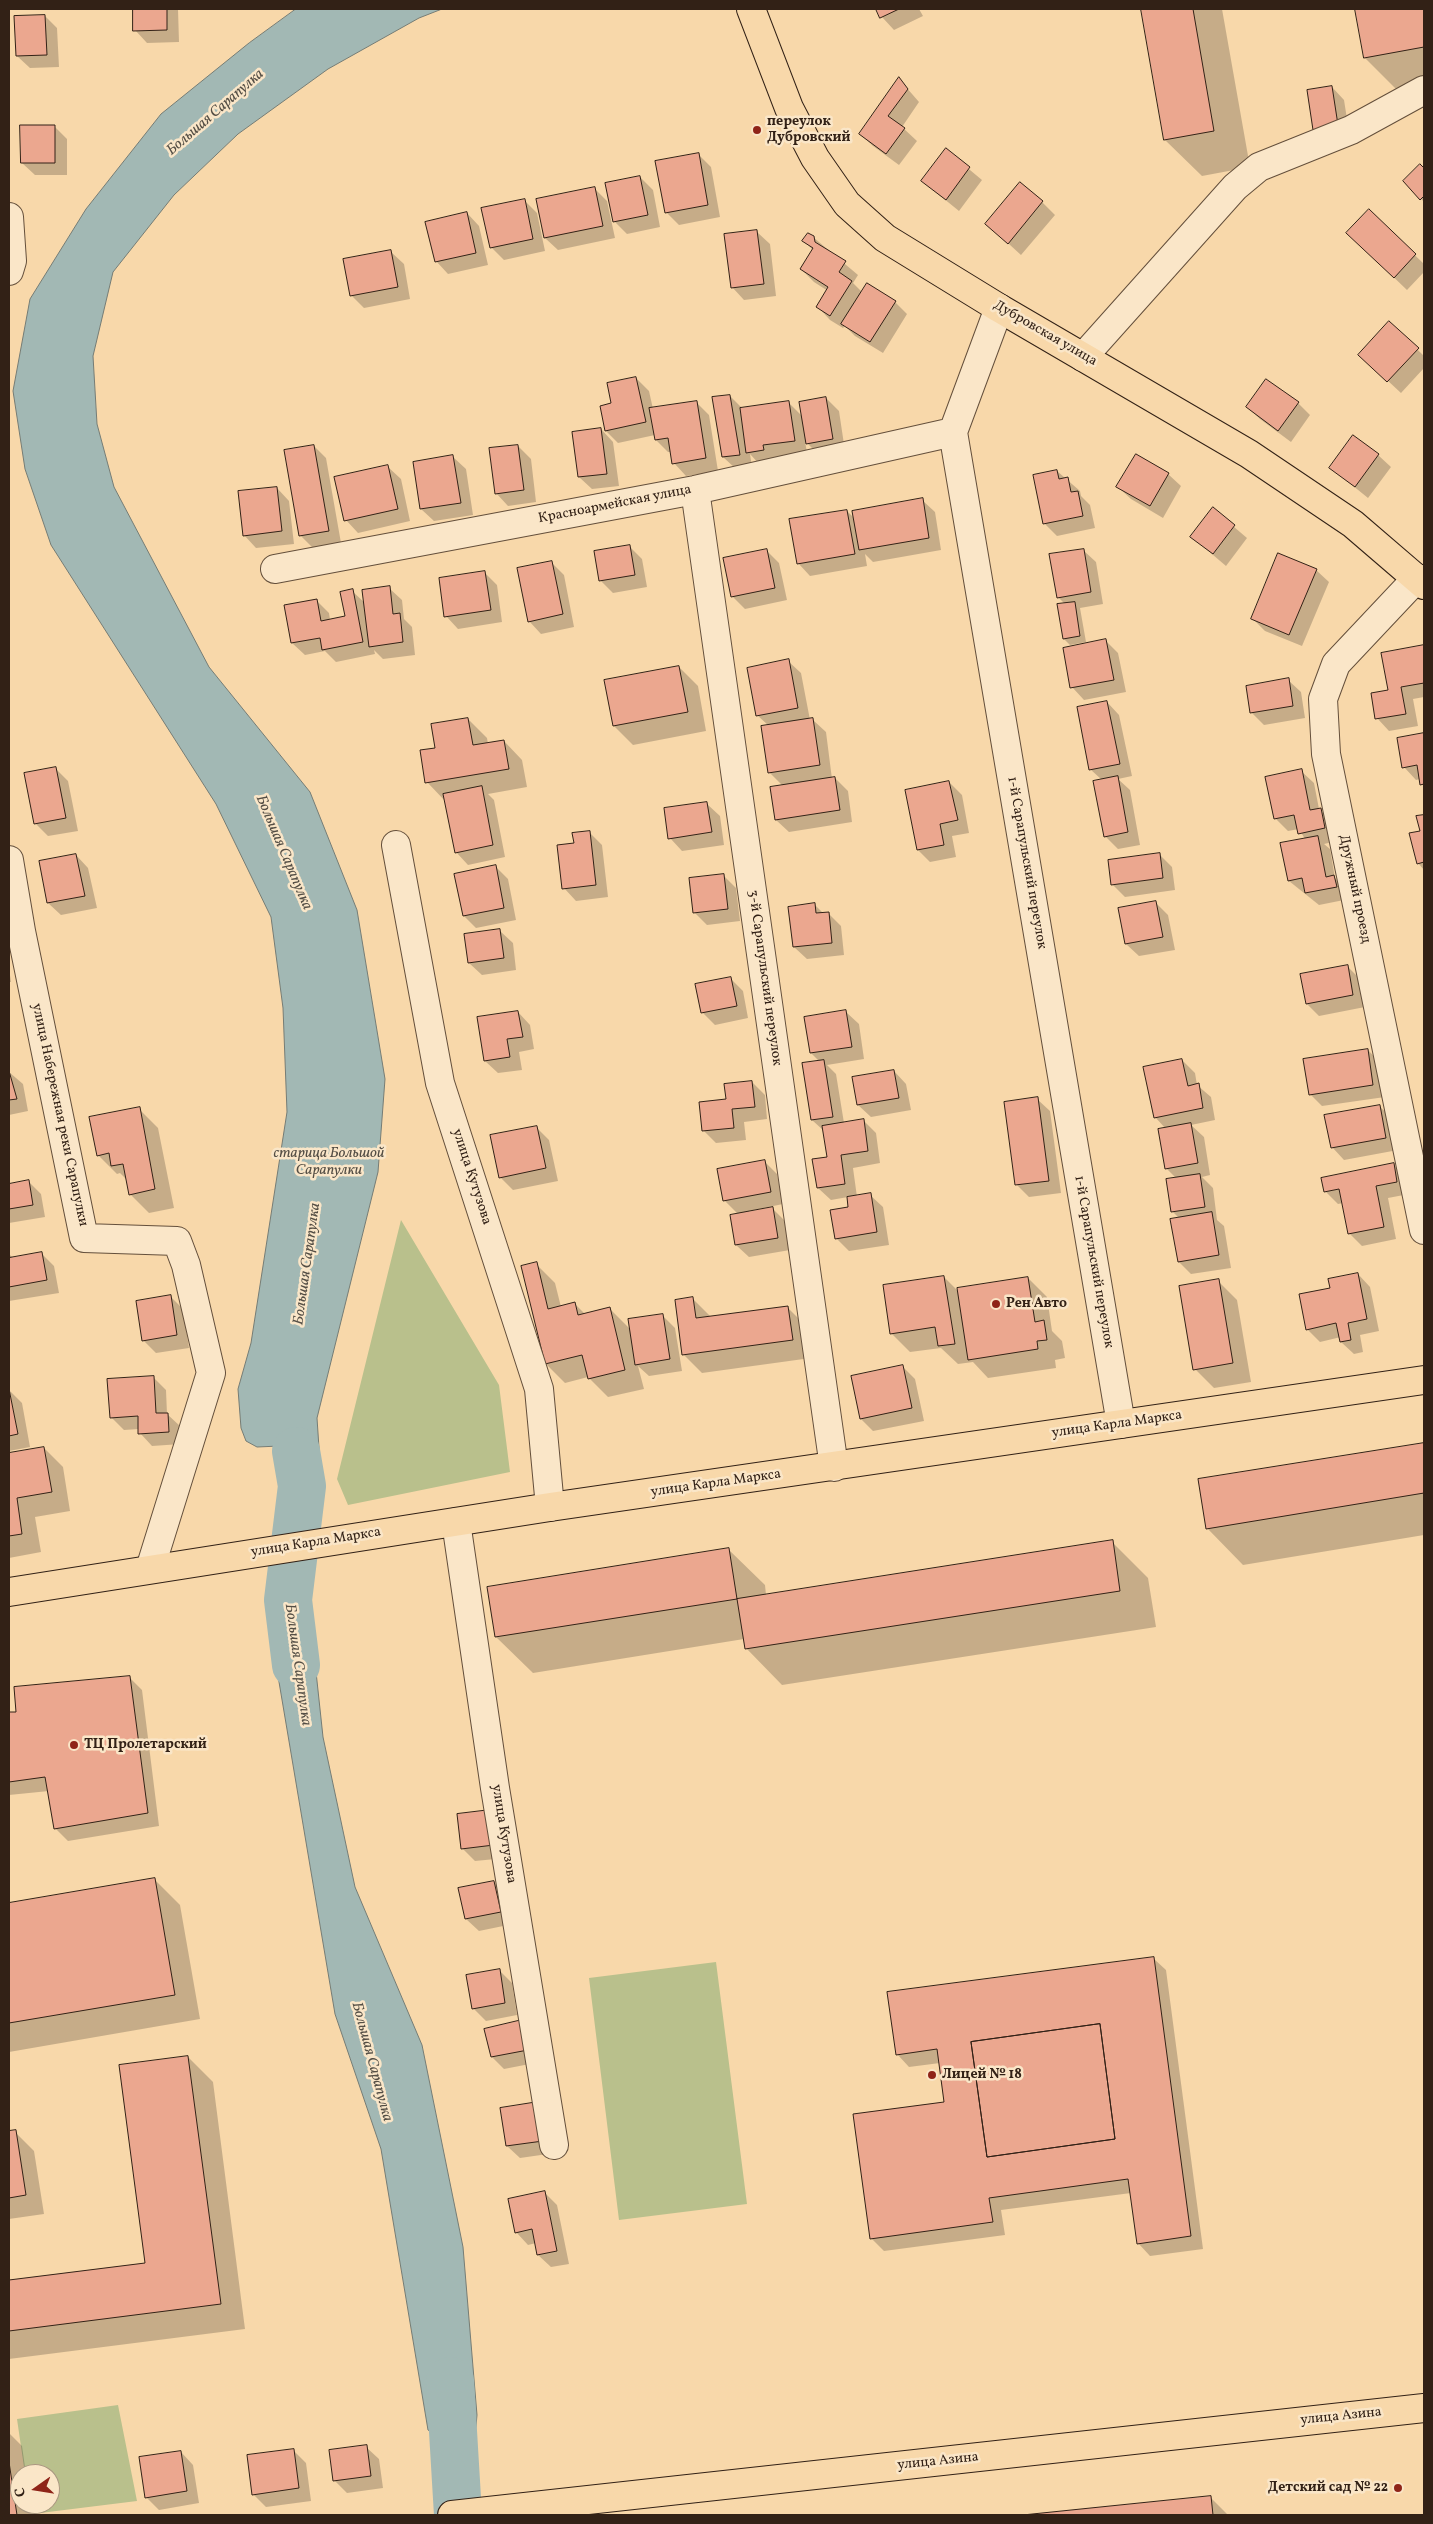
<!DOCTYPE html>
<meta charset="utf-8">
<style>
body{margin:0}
#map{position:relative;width:1433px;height:2524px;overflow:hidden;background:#f8d8aa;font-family:Vollkorn,serif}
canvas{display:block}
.frame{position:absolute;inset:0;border:10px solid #322116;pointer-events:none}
.north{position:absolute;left:10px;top:2464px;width:50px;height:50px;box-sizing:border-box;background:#fae6c8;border:1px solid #aa9781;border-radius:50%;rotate:257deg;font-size:14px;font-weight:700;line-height:20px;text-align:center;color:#322116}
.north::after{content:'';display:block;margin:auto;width:18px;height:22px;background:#8f2418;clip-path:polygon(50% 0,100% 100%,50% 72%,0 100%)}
</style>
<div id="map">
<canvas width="1433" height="2524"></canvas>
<div class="frame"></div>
<div class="north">С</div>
</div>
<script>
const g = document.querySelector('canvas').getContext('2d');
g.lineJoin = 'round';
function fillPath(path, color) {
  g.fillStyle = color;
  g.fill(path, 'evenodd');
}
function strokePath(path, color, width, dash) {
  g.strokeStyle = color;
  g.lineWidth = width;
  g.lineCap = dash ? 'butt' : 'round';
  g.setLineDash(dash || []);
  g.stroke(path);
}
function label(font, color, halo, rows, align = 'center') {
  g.font = font + ' Vollkorn,serif';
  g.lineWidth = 5;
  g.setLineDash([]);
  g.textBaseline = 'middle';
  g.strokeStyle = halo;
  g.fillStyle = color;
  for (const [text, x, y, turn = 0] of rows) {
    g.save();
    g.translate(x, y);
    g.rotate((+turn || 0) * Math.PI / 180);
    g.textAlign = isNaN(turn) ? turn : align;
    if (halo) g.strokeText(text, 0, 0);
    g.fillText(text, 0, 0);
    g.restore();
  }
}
const green = new Path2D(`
 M401,1220L499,1385L510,1472L348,1505L337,1479Z
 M716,1962L747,2204L619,2220L589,1978Z
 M118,2405L137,2501L32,2514L30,2504H50V2474H25L17,2419Z`);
const water = new Path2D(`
 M296,9H442L419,18L328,69L238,134L174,195L113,272L93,356L97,424L114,487L209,667L310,792L357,910L385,1079L378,1172L317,1418L320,1463L314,1513L292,1517L286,1489L288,1457L286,1450L280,1446L257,1447L246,1441L241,1428L238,1389L251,1343L287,1112L283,1008L271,917L216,804L51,545L25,469L13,391L30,299L86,209L161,114L249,43Z
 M308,1597L323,1737L355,1887L422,2045L463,2247L477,2415L473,2458L428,2430L381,2149L335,2014L278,1676L272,1602Z`);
const shadow = new Path2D(`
 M134,9H178L179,42L147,43L135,30Z
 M877,9H919L923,16L894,30L882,17Z
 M1142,9H1222L1250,167L1202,176L1165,140Z
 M1356,9H1424V90L1401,94L1365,58Z
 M45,16L57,28L59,67L30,68L17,56Z
 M899,79L919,102L902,127L917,141L899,165L873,146L860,134Z
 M1332,87L1344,100L1350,138L1327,142L1314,129Z
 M54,126L67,139V175H35L22,163Z
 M946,150L982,180L959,211L922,181Z
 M699,155L711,167L720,217L679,225L666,212Z
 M1420,166L1424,170V202L1404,181Z
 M640,177L653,190L660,227L627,234L614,221Z
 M594,188L607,201L615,238L558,250L545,238Z
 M524,200L537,213L545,251L504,260L491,247Z
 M1042,202L1055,215L1021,255L987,224Z
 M1369,211L1424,264V272L1407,290L1360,245Z
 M467,213L479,226L488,265L448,274L436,261Z
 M757,232L770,244L776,296L744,300L732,287Z
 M813,237L858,275L853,283L862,292L895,302L907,314L883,353L855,336L845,326L843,328L830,320L818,307L828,291L814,282L801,269L813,250L804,241Z
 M391,252L404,264L410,299L364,308L351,295Z
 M1390,323L1424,356V368L1401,393L1373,367Z
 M636,378L649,391L653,409L696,402L709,415L718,471L686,476L674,463L672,452H668L656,440L655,435L618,443L606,431L613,404Z
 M730,396L743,409L788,402L803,417L826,398L839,411L845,451L820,456L805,441L807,453L775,458L776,462L760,465L750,454L752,467L736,469L723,457L714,398Z
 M1298,403L1310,415L1291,442L1260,419L1247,407Z
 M601,429L613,442L619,486L592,489L579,477Z
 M314,446L326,458L341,543L313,548L300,535Z
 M518,446L531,459L536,502L508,506L496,493Z
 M1378,455L1391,467L1368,498L1331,468Z
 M453,457L466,469L473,515L434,521L421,509Z
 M388,467L401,479L410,521L358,533L346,520Z
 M1057,471L1080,491L1081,496L1090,505L1095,528L1057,536L1045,524L1034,476Z
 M1168,474L1181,486L1163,518L1131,499L1118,487Z
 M277,488L289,501L294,544L256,548L244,535Z
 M922,500L935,512L941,550L873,562L865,554L867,566L810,576L798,563L847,511L855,519Z
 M1213,509L1247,538L1226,566L1192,537Z
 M629,546L642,559L647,587L613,593L600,580Z
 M766,550L779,563L787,600L745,609L732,596Z
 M1083,550L1096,562L1103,604L1080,608L1086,642L1070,645L1064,639L1065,604L1058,597Z
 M551,562L564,575L574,627L541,634L529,621Z
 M1316,570L1329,582L1302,646L1265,631L1252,618Z
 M484,572L497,585L502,622L458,629L446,616Z
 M389,588L402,600L404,619L412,627L415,655L383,659L374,650L375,654L336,662L325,651L305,655L292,643L316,600L329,613L330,620L346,617L352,591L365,603Z
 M1106,641L1118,653L1126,692L1084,700L1072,687Z
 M1424,647V697L1413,699L1418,726L1389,731L1377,718L1389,691L1383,654Z
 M788,661L801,673L810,720H813L826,732L832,779L835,778L848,791L852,822L789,832L776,820L783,786L769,772V726L757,715Z
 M679,667L698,686L706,731L633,745L614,726Z
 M1288,680L1301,692L1305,718L1264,725L1252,713Z
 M1107,702L1119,715L1132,776L1118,779L1130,790L1140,845L1118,849L1105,836L1102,780L1090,769Z
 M468,719L487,738L488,744L504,741L522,760L527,787L488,794L494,800L505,857L468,865L456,852L446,802L427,782L436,749Z
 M1424,734V787L1420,779L1416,780L1404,767L1399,739Z
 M55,768L68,781L78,831L48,836L36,824Z
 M1301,771L1314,783L1319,809L1333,822L1337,841L1324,844L1330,849L1335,878L1346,889L1349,899L1319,905L1289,881L1282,844L1305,839L1299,829L1288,831L1276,819Z
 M949,782L962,795L969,833L952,836L956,857L930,862L918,850Z
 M707,804L720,816L724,845L682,851L670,838Z
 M1424,816V870L1418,863L1421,832L1418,817Z
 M589,832L602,845L608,897L576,901L564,888L575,844Z
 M1159,854L1172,867L1175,890L1125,897L1113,885Z
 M76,855L88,868L97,908L61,915L48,903Z
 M496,867L508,879L516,920L476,928L464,916Z
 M723,875L736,888L740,921L707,925L694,912Z
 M1156,903L1168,915L1175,950L1139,956L1126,944Z
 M815,905L824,914L828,913L841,926L844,955L807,959L794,947L790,908Z
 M500,931L513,943L516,970L482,975L469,963Z
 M1347,966L1360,979L1365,1007L1319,1016L1307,1004Z
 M9,968L11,982H9Z
 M730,978L743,991L748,1018L715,1025L702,1012Z
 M518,1012L530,1025L534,1049L519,1052L522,1070L498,1073L485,1061Z
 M846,1012L859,1024L864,1059L827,1065L836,1074L844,1123L863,1120L876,1133L880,1163L853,1168L857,1197L870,1195L883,1207L889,1245L849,1251L836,1238L850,1208L848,1197L831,1200L818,1188L828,1158L824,1131L812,1120L820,1062L811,1053Z
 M1368,1050L1380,1063L1385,1097L1322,1106L1310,1094Z
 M1182,1060L1195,1073L1197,1085L1211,1097L1215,1120L1191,1125L1204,1137L1210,1175L1202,1177L1213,1188L1217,1220L1224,1226L1231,1268L1191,1274L1179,1262L1180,1219L1172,1211L1177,1179L1166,1168V1129L1155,1117Z
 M894,1071L906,1084L911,1110L871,1117L858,1105Z
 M9,1072L23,1084L28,1111L9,1115Z
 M752,1082L765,1095L767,1119L744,1122L746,1140L716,1143L704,1131L727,1100Z
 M1037,1099L1050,1111L1061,1193L1029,1197L1017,1185Z
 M1379,1106L1392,1118L1398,1150L1344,1160L1332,1147Z
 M139,1109L158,1128L174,1208L149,1213L130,1194L128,1181L120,1173L117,1174L98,1155Z
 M536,1127L549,1140L558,1181L513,1190L500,1177Z
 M764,1161L777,1174L783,1204L749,1211V1213L773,1209L785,1221L790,1250L749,1257L736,1245L739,1215L724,1200Z
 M1393,1164L1406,1177L1409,1194L1388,1198L1396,1239L1362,1246L1349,1233L1343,1203L1338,1204L1326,1192Z
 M28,1181L41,1194L45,1217L9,1223V1185Z
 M9,1254L13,1258L42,1254L54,1266L59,1293L9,1301Z
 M536,1264L555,1283L561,1307L575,1304L586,1315L610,1309L630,1329L662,1315L675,1328L682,1371L649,1376L638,1366L644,1389L608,1397L588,1377L565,1383L546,1364Z
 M1358,1274L1370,1287L1379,1331L1360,1335L1363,1352L1354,1354L1341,1342V1337L1320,1342L1307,1329L1332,1289Z
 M944,1277L959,1292L1028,1278L1047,1297L1052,1331L1062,1341L1065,1358L1055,1360L1056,1368L988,1378L973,1362L958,1364L941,1348L910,1352L891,1333Z
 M1218,1281L1237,1300L1251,1382L1214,1388L1195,1369Z
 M170,1296L183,1309L189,1348L156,1353L143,1340Z
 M693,1299L711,1317L787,1307L806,1326L811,1358L702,1373L683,1354Z
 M903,1367L915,1379L924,1421L873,1431L861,1419Z
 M153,1377L166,1390L167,1414L180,1426L181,1444L152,1446L140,1433L139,1429L124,1430L111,1417Z
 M9,1390L22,1403L30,1447L9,1451Z
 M1424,1444V1535L1243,1565L1207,1528L1200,1481Z
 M44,1448L63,1467L70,1511L35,1517L41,1552L9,1558V1454Z
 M1112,1542L1148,1578L1156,1627L782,1685L746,1648L744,1639L533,1673L496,1637L728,1549L765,1585L766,1595Z
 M129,1677L142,1690L159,1826L68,1841L55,1828L49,1791L9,1795V1714Z
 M459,1815L506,1858L475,1861L463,1849Z
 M154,1879L180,1905L200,2019L9,2052V1904Z
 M494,1882L506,1895L513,1924L479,1931L466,1919L460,1889Z
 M1153,1958L1166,1970L1203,2249L1150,2256L1138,2243L1131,2193L1001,2210L1005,2235L884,2251L871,2238L946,2103L940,2063L909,2067L897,2054Z
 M499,1970L512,1983L517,2015L486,2021L473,2008Z
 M521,2022L540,2062L504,2069L492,2057L486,2029Z
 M188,2057L213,2082L245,2329L9,2359V2282L147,2264Z
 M502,2109L555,2153L520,2158L507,2146Z
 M15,2132L34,2151L44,2214L9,2219V2133Z
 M545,2193L557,2205L569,2264L551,2267L538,2255L536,2243L528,2245L516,2232Z
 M9,2433L22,2446L26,2474H20V2504H31L32,2515H9Z
 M366,2447L379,2459L383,2488L347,2493L334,2480Z
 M293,2450L306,2463L311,2501L266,2507L253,2494Z
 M181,2452L193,2465L199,2503L159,2510L146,2497Z
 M1210,2497L1228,2515H1035Z`);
const river = new Path2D(`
 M296,1451L302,1486L288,1600L296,1665
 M450,2381L458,2515`);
const building = new Path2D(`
 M133,9H167V30L133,31Z
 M876,9H899L880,18Z
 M1141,9H1193L1214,131L1164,140Z
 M1355,9H1424V47L1364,58Z
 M45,15L47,55L16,56L14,16Z
 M899,77L908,89L888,116L905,128L886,154L859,134Z
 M1332,86L1338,125L1313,130L1307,90Z
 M20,125H55V163H21Z
 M946,148L970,167L946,200L921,181Z
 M699,153L708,205L665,213L655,161Z
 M1420,164L1424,168V196L1420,200L1403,181Z
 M640,176L648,215L613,222L605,183Z
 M1020,182L1043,201L1008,244L985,224Z
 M595,187L603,226L544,238L536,199Z
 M525,199L533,239L490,248L481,208Z
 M1369,209L1416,254L1394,278L1346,233Z
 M467,212L476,253L435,262L425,222Z
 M757,230L764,284L731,288L724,234Z
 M808,233L814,236L815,242L846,261L839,272L852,281L830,316L816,307L828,287L800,269L813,248L802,241Z
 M391,250L398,287L350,296L343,259Z
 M867,283L896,301L870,342L841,324Z
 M1389,321L1419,348L1387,382L1358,355Z
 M636,377L646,422L605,431L600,406L611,403L607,383Z
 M1266,379L1299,402L1278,431L1246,407Z
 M730,395L740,455L722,457L712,397Z
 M826,397L833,439L806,444L799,402Z
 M697,401L706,458L672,464L668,438L655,440L649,408Z
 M789,401L795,441L763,445L764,450L746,453L740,408Z
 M601,428L607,474L578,477L572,432Z
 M1353,435L1379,454L1355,487L1329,468Z
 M314,445L329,531L299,536L284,450Z
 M518,445L524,490L495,494L489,448Z
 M1136,454L1169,473L1150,506L1116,487Z
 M453,455L461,503L420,509L413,462Z
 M388,465L398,509L344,521L334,477Z
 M1057,470L1059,479L1068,477L1071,492L1078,491L1083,516L1043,524L1033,475Z
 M277,487L282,531L243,536L238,491Z
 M923,498L929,538L859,550L852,511Z
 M1213,507L1235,525L1213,554L1190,537Z
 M847,510L855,554L797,564L789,519Z
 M630,545L635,575L599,581L594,551Z
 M767,549L775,588L731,597L723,558Z
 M1084,549L1091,592L1057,598L1049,554Z
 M1278,553L1317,569L1289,635L1251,619Z
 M552,561L563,614L528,622L517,568Z
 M485,571L491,610L444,617L439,578Z
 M390,586L393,614L400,613L403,642L369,647L362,590Z
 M353,589L363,642L322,650L320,638L291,643L284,605L317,599L321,621L345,616L340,592Z
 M1075,602L1080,636L1063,639L1057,604Z
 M1106,639L1114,680L1070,688L1063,648Z
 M1424,645V683L1401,687L1406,714L1375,719L1371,693L1388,690L1381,653Z
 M789,659L798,708L756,716L747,668Z
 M679,666L688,712L613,726L604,680Z
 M1289,678L1293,706L1250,713L1246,686Z
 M1107,701L1120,764L1089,770L1077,707Z
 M468,718L473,745L504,740L509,769L425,783L420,750L435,748L431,724Z
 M813,718L820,765L768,773L761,726Z
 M1424,733V784L1420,785L1417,765L1402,768L1397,738Z
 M56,767L66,818L34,824L24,773Z
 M1302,769L1310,810L1321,808L1325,828L1298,834L1294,815L1274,819L1265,777Z
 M1118,776L1128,832L1104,837L1093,781Z
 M835,777L840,810L775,820L770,787Z
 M949,781L958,820L940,824L944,845L917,850L905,790Z
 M482,786L493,845L455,853L443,794Z
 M707,802L712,832L668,839L664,808Z
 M1424,815V862L1417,864L1409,833L1420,831L1416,816Z
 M590,831L596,885L562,889L557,845L574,843L572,833Z
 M1318,836L1326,877L1334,875L1337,887L1305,893L1302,878L1288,881L1280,843Z
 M1160,853L1163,878L1111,885L1108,860Z
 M76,854L85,896L47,903L39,861Z
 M496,865L504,908L463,916L454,874Z
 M724,874L728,909L693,913L689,878Z
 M1156,901L1163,937L1125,944L1118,908Z
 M815,903L816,913L829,912L832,943L793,947L788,907Z
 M500,929L504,958L468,963L464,934Z
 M1348,965L1353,995L1306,1004L1300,974Z
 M731,977L737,1006L701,1013L695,984Z
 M846,1010L852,1047L810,1053L804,1017Z
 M518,1011L523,1037L507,1039L510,1057L484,1061L477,1017Z
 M1368,1049L1373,1085L1309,1095L1303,1059Z
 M1182,1059L1188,1086L1199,1083L1203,1108L1154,1118L1143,1067Z
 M824,1060L833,1117L811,1120L802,1063Z
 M894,1070L899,1098L857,1105L852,1077Z
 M9,1071L17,1099L9,1100Z
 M752,1081L755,1107L732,1109L734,1128L702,1131L699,1102L726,1099L724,1084Z
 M1038,1097L1049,1181L1015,1185L1004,1102Z
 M1380,1105L1386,1138L1331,1148L1324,1115Z
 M140,1107L155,1189L129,1195L123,1164L111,1166L109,1153L97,1156L89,1117Z
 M864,1119L868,1151L841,1155L845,1184L817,1188L812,1159L827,1157L822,1126Z
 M1191,1123L1198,1163L1165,1169L1158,1129Z
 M537,1126L546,1168L499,1178L490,1135Z
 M765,1160L771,1192L723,1201L717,1169Z
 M1394,1163L1397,1182L1376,1186L1384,1227L1348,1234L1339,1189L1324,1192L1321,1178Z
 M1200,1174L1205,1207L1171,1212L1166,1179Z
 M29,1180L33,1205L9,1209V1184Z
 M871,1193L877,1232L835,1239L830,1210L848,1207L847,1197Z
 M773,1207L778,1238L735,1245L730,1215Z
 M1212,1212L1219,1255L1178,1262L1170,1219Z
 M42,1252L47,1280L9,1287V1258Z
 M537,1262L548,1309L575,1302L578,1315L610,1307L625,1370L588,1379L582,1355L545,1364L521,1266Z
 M1358,1273L1367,1319L1348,1323L1351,1340L1340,1342L1336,1323L1306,1330L1299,1294L1330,1288L1328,1279Z
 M944,1276L955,1344L938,1346L935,1327L890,1334L883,1285Z
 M1028,1277L1035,1322L1044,1320L1047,1340L1037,1341L1038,1349L968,1360L957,1288Z
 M1219,1279L1233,1363L1193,1370L1179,1286Z
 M171,1295L177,1335L142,1341L136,1301Z
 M693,1297L696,1318L788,1306L793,1340L682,1355L675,1300Z
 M663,1314L670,1359L635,1365L628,1319Z
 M903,1365L912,1408L860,1419L851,1376Z
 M154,1376L156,1413H168L169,1432L138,1434V1416L110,1418L107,1379Z
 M9,1389L18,1434L9,1436Z
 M1424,1443V1493L1206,1529L1198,1479Z
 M44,1447L52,1492L17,1498L22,1534L9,1536V1453Z
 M1113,1540L1120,1591L745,1649L737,1599Z
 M729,1548L737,1599L495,1637L487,1587Z
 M130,1676L148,1813L54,1829L45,1777L9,1782V1712H16L14,1687Z
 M490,1810L494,1845L461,1849L457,1814Z
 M155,1878L175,1995L9,2023V1903Z
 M494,1881L501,1912L465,1919L458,1888Z
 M1154,1957L1191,2236L1137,2244L1128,2179L989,2198L993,2222L870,2239L853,2114L944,2102L937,2049L896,2055L887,1992ZM1100,2024L1115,2139L987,2157L971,2042Z
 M500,1969L505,2003L472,2009L466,1975Z
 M522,2020L528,2050L491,2057L484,2029Z
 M1100,2024L1115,2139L987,2157L971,2042Z
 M188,2056L221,2304L9,2331V2280L145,2263L119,2065Z
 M538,2102L543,2141L506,2146L500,2108Z
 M16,2130L26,2195L9,2198V2131Z
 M545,2191L557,2251L537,2255L532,2229L515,2233L508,2199Z
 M367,2445L371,2476L333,2481L329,2450Z
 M294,2449L299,2488L252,2495L247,2455Z
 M181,2451L187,2491L145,2498L139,2457Z
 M9,2462L17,2515H9Z
 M1211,2496L1213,2515H1023Z`);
const minor = new Path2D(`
 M9,217L12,261L9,271
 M999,308L953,432L1121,1424
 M1083,357L1235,187L1259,167L1351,130L1424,90
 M695,490L834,1467
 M275,569L695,490L953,432
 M1417,578L1336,664L1323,699L1326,754L1424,1230
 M396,845L440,1083L539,1389L550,1507
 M9,860L21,931L84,1238L177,1241L186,1265L211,1373L150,1569
 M456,1522L495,1788L554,2145`);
const major = new Path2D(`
 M751,9L789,108L815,158L847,204L885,238L999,308L1249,454L1353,524L1424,585
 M9,1592L550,1507L1424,1380
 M452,2515L1424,2408`);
const markers = [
 [757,130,5,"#8f2418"],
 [996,1304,5,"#8f2418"],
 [74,1745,5,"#8f2418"],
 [932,2075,5,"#8f2418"],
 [1398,2488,5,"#8f2418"]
];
const poiNames = [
 ["переулок",767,122],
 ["Дубровский",767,138],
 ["Рен Авто",1006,1304],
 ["ТЦ Пролетарский",84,1745],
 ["Лицей № 18",942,2075],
 ["Детский сад № 22",1388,2488,"right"]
];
const streetNames = [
 ["Дубровская улица",1045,334,30],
 ["Красноармейская улица",615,505,-11],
 ["1-й Сарапульский переулок",1026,863,80],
 ["Дружный проезд",1354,889,78],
 ["3-й Сарапульский переулок",764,978,82],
 ["улица Набережная реки Сарапулки",59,1115,78],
 ["улица Кутузова",471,1177,72],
 ["1-й Сарапульский переулок",1093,1262,80],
 ["улица Карла Маркса",1117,1425,-8],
 ["улица Карла Маркса",716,1484,-8],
 ["улица Карла Маркса",316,1543,-9],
 ["улица Кутузова",503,1834,81],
 ["улица Азина",1341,2417,-6],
 ["улица Азина",938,2462,-6]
];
const waterNames = [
 ["Большая Сарапулка",216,113,-41],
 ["Большая Сарапулка",283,853,67],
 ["старица Большой",329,1154],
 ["Сарапулки",329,1171],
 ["Большая Сарапулка",308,1264,-82],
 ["Большая Сарапулка",297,1665,82],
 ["Большая Сарапулка",371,2062,75]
];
fillPath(green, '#b9c08c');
fillPath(water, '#a2b8b4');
strokePath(water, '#757c75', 1);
fillPath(shadow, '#0003');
strokePath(river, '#a2b8b4', 48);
fillPath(building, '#eba78f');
strokePath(building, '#322116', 1);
strokePath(minor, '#644f3b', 30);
strokePath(major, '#322116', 30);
strokePath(minor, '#fae6c8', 28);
strokePath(major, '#f8d8aa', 28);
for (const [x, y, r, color] of markers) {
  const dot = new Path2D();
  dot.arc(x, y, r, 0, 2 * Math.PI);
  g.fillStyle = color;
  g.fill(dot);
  strokePath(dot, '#fae6c8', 2);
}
label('bold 14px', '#322116', '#fae6c8', poiNames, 'left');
label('14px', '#322116', '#fae6c8', streetNames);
label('italic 15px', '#544e45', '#fae6c8', waterNames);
</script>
